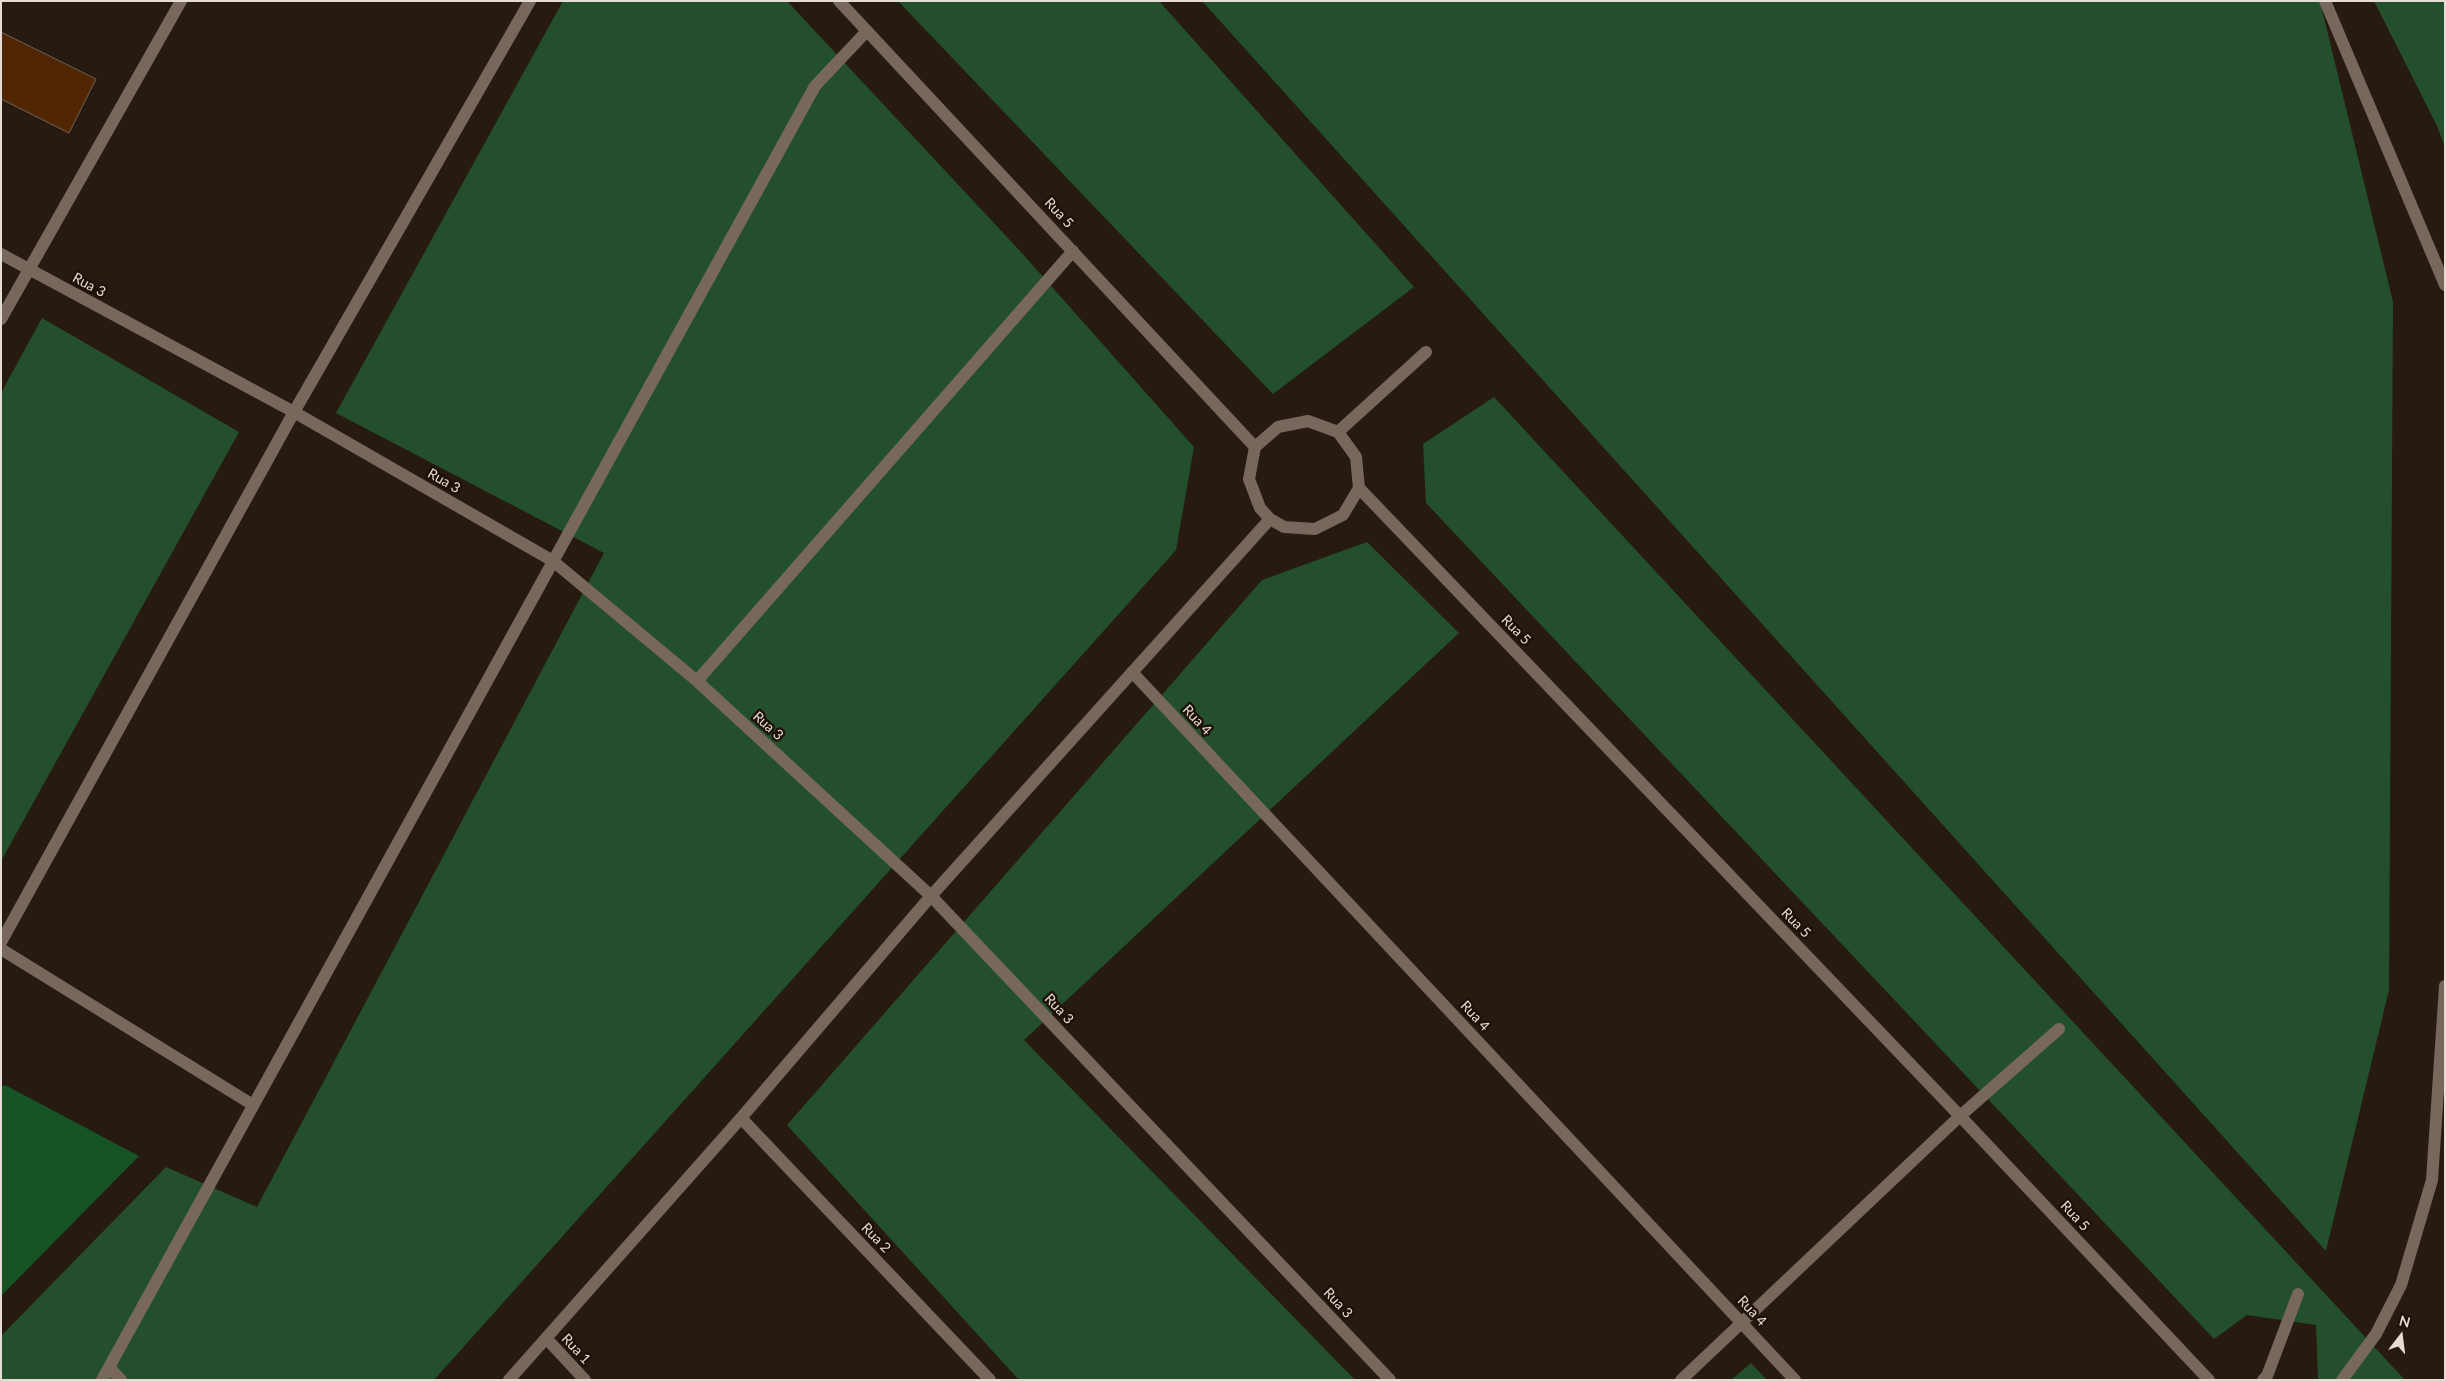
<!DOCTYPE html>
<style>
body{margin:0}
#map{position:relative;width:2446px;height:1381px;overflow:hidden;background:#271a11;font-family:Lato,sans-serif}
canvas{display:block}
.frame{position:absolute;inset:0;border:2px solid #e6dcd6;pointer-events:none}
.north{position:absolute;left:2376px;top:1311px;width:50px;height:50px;-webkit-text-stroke:4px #1e1108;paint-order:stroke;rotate:15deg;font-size:14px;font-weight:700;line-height:20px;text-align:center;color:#e6dcd6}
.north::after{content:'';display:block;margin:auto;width:18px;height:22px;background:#e6dcd6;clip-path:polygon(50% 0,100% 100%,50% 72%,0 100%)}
</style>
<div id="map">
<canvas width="2446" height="1381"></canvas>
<div class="frame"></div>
<div class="north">N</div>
</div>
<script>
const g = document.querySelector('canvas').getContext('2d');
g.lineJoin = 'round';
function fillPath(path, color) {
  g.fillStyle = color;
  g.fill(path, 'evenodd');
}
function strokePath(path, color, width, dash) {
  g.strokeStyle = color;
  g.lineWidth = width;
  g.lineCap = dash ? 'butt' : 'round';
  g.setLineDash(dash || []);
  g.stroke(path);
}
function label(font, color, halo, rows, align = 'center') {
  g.font = font + ' Lato,sans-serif';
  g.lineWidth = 5;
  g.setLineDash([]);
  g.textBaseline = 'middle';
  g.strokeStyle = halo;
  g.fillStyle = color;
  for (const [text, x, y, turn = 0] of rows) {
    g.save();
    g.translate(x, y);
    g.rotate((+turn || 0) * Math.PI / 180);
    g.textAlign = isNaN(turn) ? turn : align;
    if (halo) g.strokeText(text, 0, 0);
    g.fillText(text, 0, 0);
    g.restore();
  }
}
const green = new Path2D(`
 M563,1H787L1020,251L1194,447L1176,550L434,1380H1V1336L166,1167L257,1207L604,553L336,413Z
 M898,1H1159L1414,287L1273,394Z
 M1202,1H2320L2393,302L2389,990L2326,1251Z
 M2374,1H2445V147L2437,126Z
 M42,318L239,432L1,861V393Z
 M1494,397L2405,1380H2318L2316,1325L2247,1315L2214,1339L1426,503L1423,444Z
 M1367,542L1459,633L1024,1040L1355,1380H1019L787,1125L1262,580Z
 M1751,1363L1767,1380H1731Z`);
const forest = new Path2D(`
 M5,1085L139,1156L1,1296V1087Z`);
const building = new Path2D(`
 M1,32L96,79L69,133L1,99Z`);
const minor = new Path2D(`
 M839,1L1255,447
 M2325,1L2445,285
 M1,254L294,412L553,561L697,681L931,896L1390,1380
 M1,319L181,1
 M1308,421L1338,432L1356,457L1359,488L1343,515L1315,529L1284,527L1270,519L1260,508L1249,479L1255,447L1278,427Z
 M1338,432L1426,352
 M1359,488L1960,1116L2209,1380
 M1132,672L1795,1380
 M697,681L1073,251
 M1,942L294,412L530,1
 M1,949L253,1105
 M741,1118L990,1380
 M546,1338L585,1380
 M109,1367L121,1380
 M102,1380L815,86L867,31
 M509,1380L741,1118L931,896L1270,519
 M1681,1380L1960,1116L2059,1029
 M2263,1380L2267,1376L2298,1294
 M2342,1380L2376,1334L2401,1285L2432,1180L2445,986`);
const streetNames = [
 ["Rua 5",1059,213,47],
 ["Rua 3",89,285,28],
 ["Rua 3",444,481,30],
 ["Rua 5",1516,630,46],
 ["Rua 4",1197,720,47],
 ["Rua 3",768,726,42],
 ["Rua 5",1796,923,46],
 ["Rua 3",1059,1009,47],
 ["Rua 4",1475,1016,47],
 ["Rua 5",2075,1216,47],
 ["Rua 2",876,1238,46],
 ["Rua 3",1338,1303,47],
 ["Rua 4",1752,1311,47],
 ["Rua 1",576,1349,47]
];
fillPath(green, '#234f2c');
fillPath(forest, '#165325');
fillPath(building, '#502702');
strokePath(building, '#726257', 1);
strokePath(minor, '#77675c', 12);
label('14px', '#e6dcd6', '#1e1108', streetNames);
</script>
